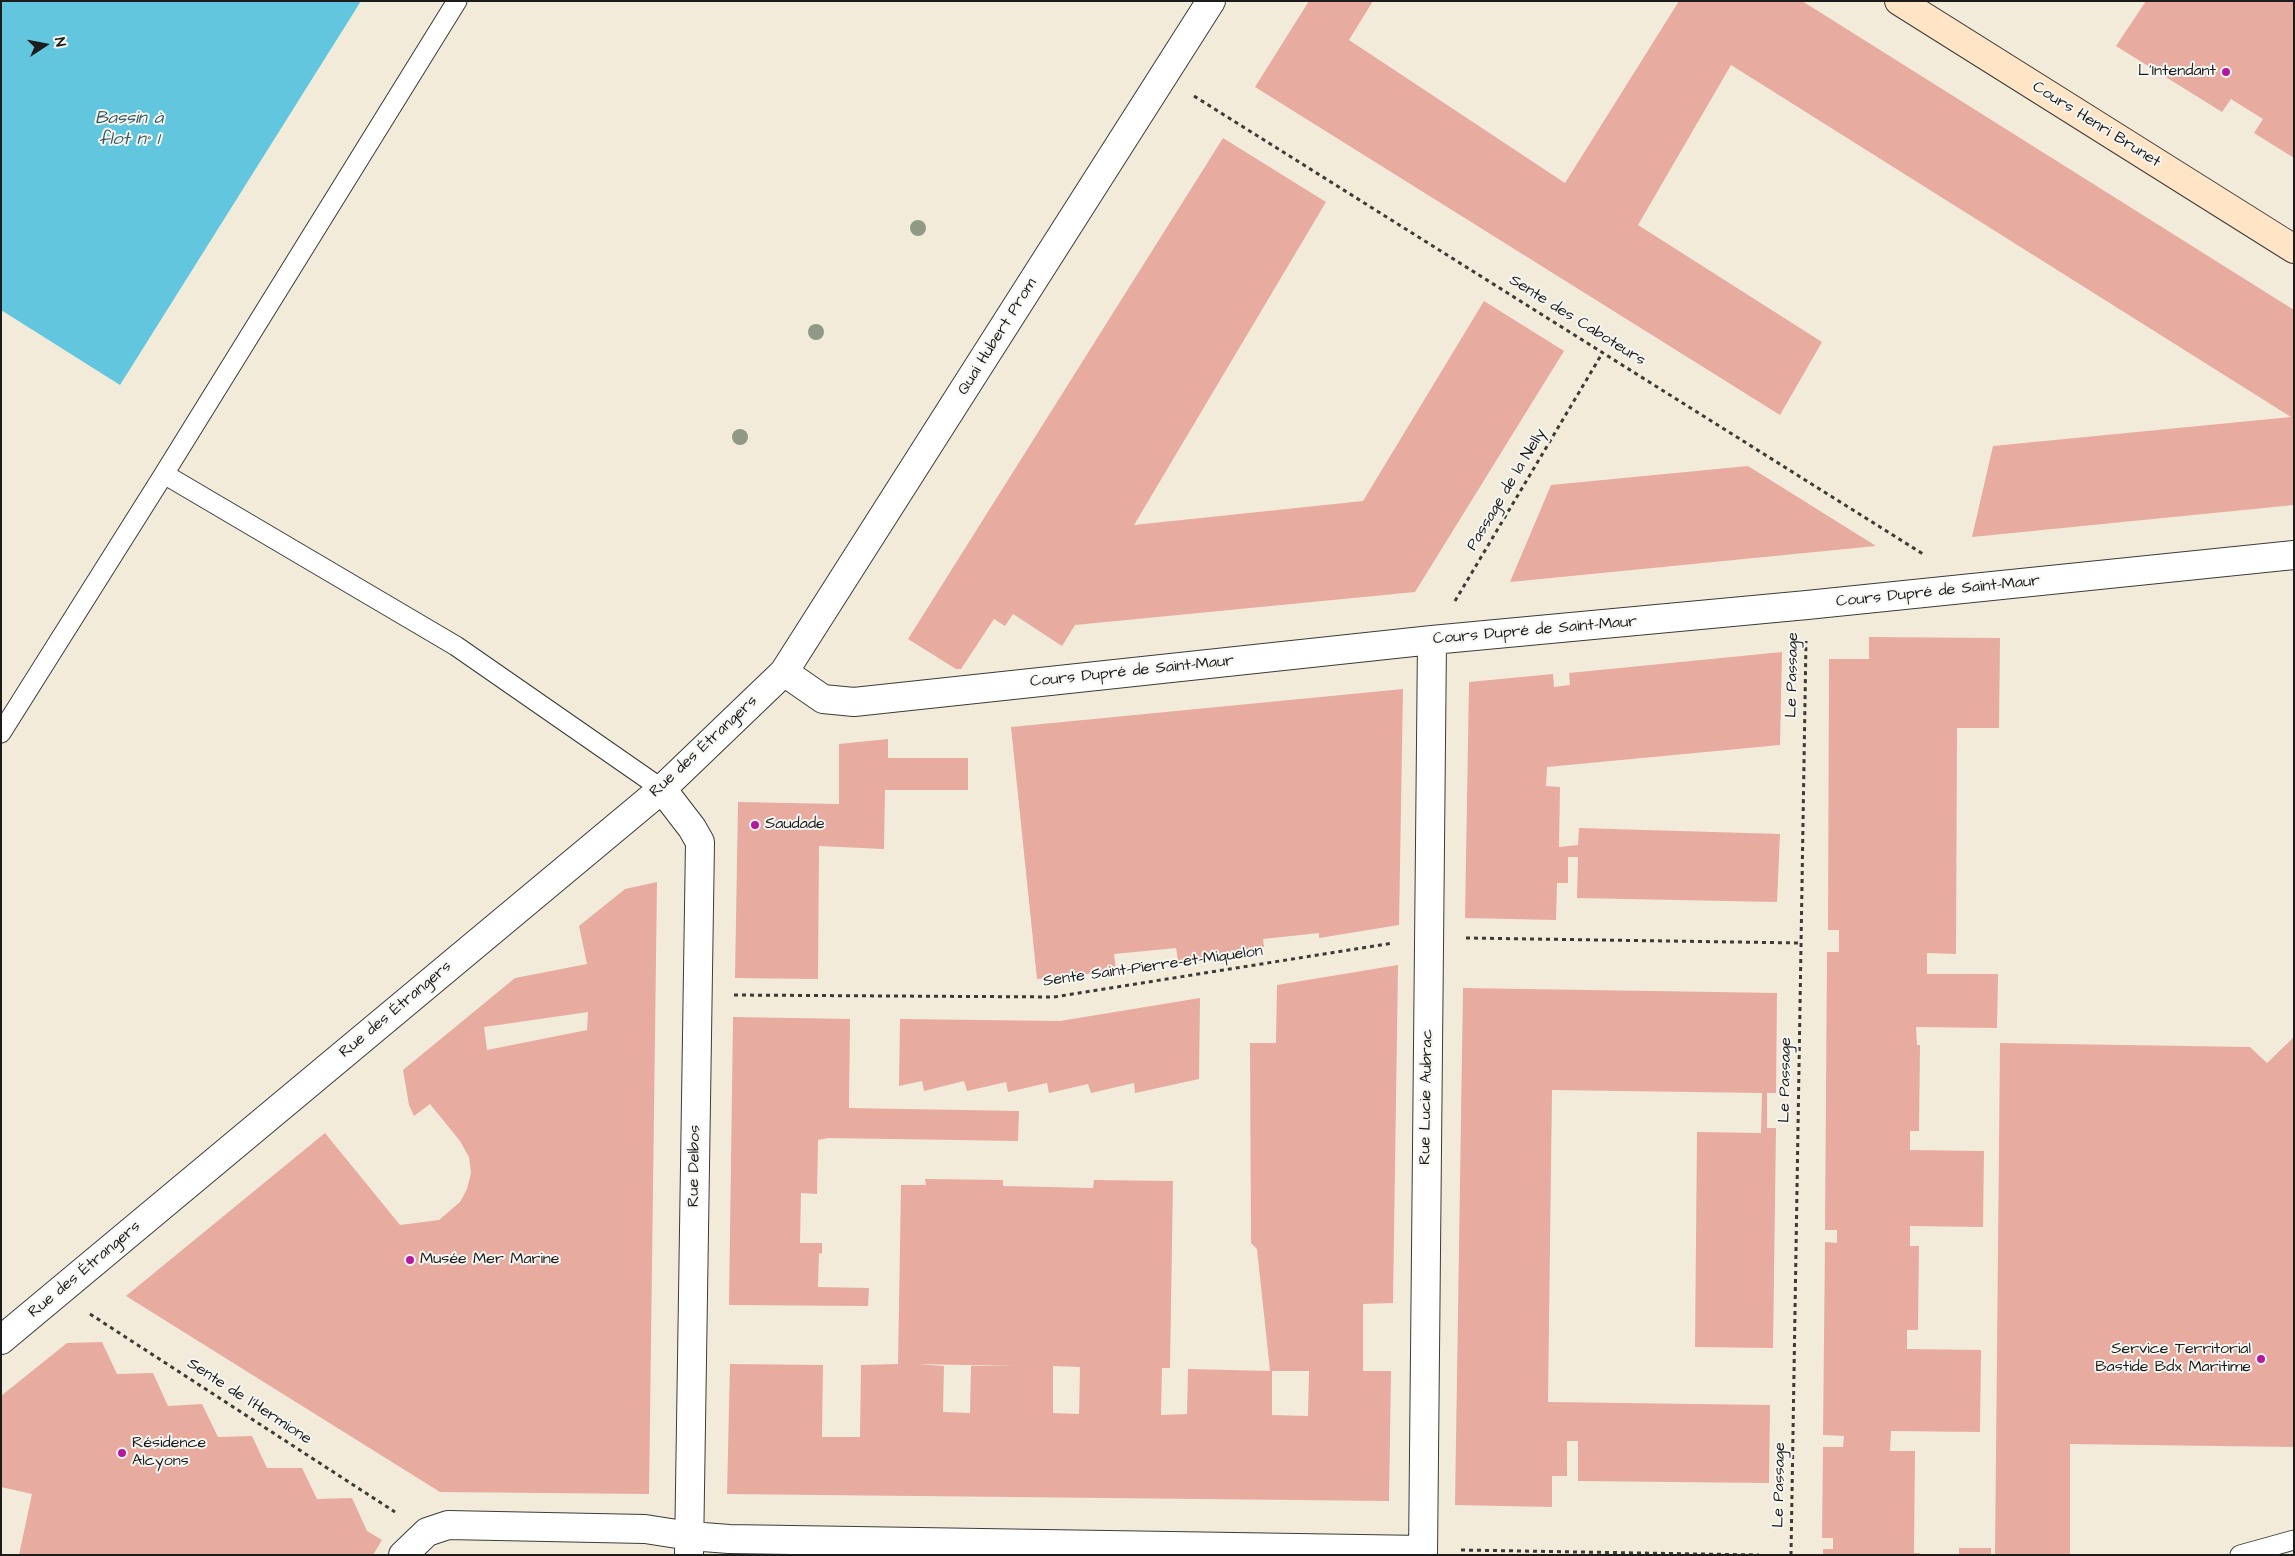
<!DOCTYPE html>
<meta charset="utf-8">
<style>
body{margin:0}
#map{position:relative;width:2295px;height:1556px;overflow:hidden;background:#f3ebda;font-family:"Architects Daughter",sans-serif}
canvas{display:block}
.frame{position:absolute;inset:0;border:2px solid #1c1c1c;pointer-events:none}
.north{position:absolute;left:20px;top:20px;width:50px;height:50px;-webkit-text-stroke:4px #f6f6f2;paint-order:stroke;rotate:79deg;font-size:14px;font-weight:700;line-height:20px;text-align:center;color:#1c1c1c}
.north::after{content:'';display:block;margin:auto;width:18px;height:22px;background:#1c1c1c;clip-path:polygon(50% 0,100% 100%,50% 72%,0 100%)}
</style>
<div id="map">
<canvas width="2295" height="1556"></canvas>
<div class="frame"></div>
<div class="north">N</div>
</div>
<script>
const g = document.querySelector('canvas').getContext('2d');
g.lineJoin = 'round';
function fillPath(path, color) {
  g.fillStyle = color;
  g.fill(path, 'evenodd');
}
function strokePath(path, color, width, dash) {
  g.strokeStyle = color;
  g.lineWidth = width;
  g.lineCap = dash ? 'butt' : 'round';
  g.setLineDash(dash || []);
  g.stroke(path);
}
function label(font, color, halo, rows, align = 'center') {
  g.font = font + ' "Architects Daughter",sans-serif';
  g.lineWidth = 4;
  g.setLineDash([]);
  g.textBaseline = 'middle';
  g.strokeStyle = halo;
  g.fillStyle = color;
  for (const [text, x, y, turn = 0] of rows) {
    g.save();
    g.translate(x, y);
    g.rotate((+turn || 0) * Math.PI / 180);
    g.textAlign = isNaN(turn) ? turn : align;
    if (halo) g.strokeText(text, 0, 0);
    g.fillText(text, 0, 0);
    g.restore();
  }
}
const water = new Path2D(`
 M1,1H361L120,385L1,310Z`);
const building = new Path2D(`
 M1309,1H1373L1349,40L1565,183L1679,1H1802L2294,310V505L1972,537L1993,446L2291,417L1731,65L1638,225L1822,342L1780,415L1255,87Z
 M2146,1H2294V158L2254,133L2263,119L2231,99L2222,112L2116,46Z
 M1223,138L1326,202L1134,525L1363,501L1484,301L1564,351L1415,592L1075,625L1062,646L1013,614L1005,626L994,619L961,669H956L908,639Z
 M1748,466L1876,546L1510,582L1551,485Z
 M1869,637L2000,638L1999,728H1957L1956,954L1927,953V974H1998L1997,1028L1916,1027L1917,1045H1920L1919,1131H1910V1150L1984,1151L1983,1227L1910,1226V1246H1919L1918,1330H1907V1349L1981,1350L1980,1432L1891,1431L1890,1451H1915L1914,1553H1920V1555H1823V1549H1833V1538H1822L1823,1447H1843L1844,1436L1823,1435L1825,1242L1837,1243V1230H1825L1827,952H1839V930H1828L1829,659H1869Z
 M1782,652L1780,745L1547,767L1546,786L1560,787L1559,847L1578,845L1579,828L1780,834L1777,902L1577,898L1578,857H1568V883H1557L1556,920L1465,918L1469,682L1553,674L1554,687L1570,685L1569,673Z
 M1403,689L1399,925L1319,938V933L1263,939L1264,947L1178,961L1176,948L1114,954L1116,971L1037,979L1011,727Z
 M888,739V758H968V790H885L884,849L819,846L818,979L735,978L738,802L839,804V744Z
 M657,882L649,1494L440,1492L126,1296L325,1133L400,1225L439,1220L460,1202L467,1189L471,1173L469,1157L460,1141L430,1104L414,1116L409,1105L403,1070L515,978L587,964L579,926L625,889ZM588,1012L587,1030L487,1050L484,1027Z
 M1398,965L1393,1303L1363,1304V1371H1391L1389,1501L727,1494L730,1364L823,1365L822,1437H860L861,1365L898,1364L901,1185H926L925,1179L1003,1180V1186L1093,1188L1094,1180L1173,1181L1170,1368H1162L1161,1415L1187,1414L1188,1369L1270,1371L1257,1249L1251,1243L1250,1043H1276L1277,985ZM917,1364L1016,1366H971L970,1413L943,1412L944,1366ZM1053,1366L1080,1367L1079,1414L1053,1413ZM1272,1371H1309L1308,1416L1272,1415Z
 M1463,988L1777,993L1776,1093H1767V1128H1776L1773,1348L1695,1347L1697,1132L1761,1133L1762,1093L1552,1090L1548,1402L1770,1405L1769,1483L1578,1481V1441H1567V1476H1552V1507L1455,1505Z
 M1200,998L1199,1079L1135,1093L1134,1083L1091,1093L1088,1084L1049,1093L1047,1083L1008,1092L1006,1082L967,1091L964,1081L924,1091L922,1081L899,1086L900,1019L1060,1021Z
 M733,1017L850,1019L849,1108L1019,1111L1018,1141L828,1138L818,1140L817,1194L801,1193L800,1243H822V1254L819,1253L818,1287L869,1288L868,1306L729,1305Z
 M2294,1037V1447L2070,1444V1555H1995L2000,1043L2250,1047L2267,1063Z
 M102,1342L117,1374L153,1373L168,1406L202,1404L218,1437L252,1436L267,1468H302L317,1499L352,1498L367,1531L382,1540L373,1555H19L32,1494L1,1487V1396L67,1343Z
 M1959,1548H1991V1555H1959Z`);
const path = new Path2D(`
 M1194,96L1923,554
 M1455,601L1603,352
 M1466,938L1801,943
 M734,995L1054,997L1393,943
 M90,1314L395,1512
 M1461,1550L1759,1555
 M1791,1555L1806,641`);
const lane = new Path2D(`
 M457,1L164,474L456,646L662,789
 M1,733L164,474
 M2240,1555L2294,1540`);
const street = new Path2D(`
 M784,672L823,699L854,702L1432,640L1807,605L2294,555
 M662,789L692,828L700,842L689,1553
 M1,1340L662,789L784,672L1211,1
 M403,1555L427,1532L448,1525L645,1529L690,1536L729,1539L1423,1550
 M1423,1555L1432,640`);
const secondary = new Path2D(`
 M1899,1L2294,249`);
const trees = [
 [918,228],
 [816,332],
 [740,437]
];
const markers = [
 [2226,72,5,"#b5179e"],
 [755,825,5,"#b5179e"],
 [410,1260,5,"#b5179e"],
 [2261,1359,5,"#b5179e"],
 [122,1453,5,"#b5179e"]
];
const poiNames = [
 ["L'Intendant",2216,72,"right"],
 ["Saudade",765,825],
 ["Musée Mer Marine",420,1260],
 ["Service Territorial",2251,1350,"right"],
 ["Bastide Bdx Maritime",2251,1368,"right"],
 ["Résidence",132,1444],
 ["Alcyons",132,1462]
];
const streetNames = [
 ["Cours Henri Brunet",2096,125,32],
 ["Sente des Caboteurs",1577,321,32],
 ["Quai Hubert Prom",998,337,-58],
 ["Passage de la Nelly",1507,490,-59],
 ["Cours Dupré de Saint-Maur",1938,592,-6],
 ["Cours Dupré de Saint-Maur",1535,631,-5],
 ["Cours Dupré de Saint-Maur",1132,672,-6],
 ["Le Passage",1793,675,-89],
 ["Rue des Étrangers",704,747,-43],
 ["Sente Saint-Pierre-et-Miquelon",1153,967,-8],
 ["Rue des Étrangers",396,1010,-40],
 ["Le Passage",1786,1080,-89],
 ["Rue Lucie Aubrac",1427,1097,-89],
 ["Rue Delbos",695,1166,-89],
 ["Rue des Étrangers",85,1270,-40],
 ["Sente de l'Hermione",249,1402,33],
 ["Le Passage",1780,1485,-89]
];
const waterNames = [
 ["Bassin à",129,119],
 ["flot n° 1",129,140]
];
fillPath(water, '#61c6de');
fillPath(building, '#e7aba0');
strokePath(lane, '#3c3b38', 21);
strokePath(street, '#3c3b38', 30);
strokePath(secondary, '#3c3b38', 30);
strokePath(path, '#3c3b38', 3, [4, 4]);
strokePath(lane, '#fff', 19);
strokePath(street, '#fff', 28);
strokePath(secondary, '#ffe4c6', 28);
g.fillStyle = '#919986';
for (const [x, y] of trees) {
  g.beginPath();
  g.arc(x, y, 8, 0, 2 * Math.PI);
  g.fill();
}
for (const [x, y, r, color] of markers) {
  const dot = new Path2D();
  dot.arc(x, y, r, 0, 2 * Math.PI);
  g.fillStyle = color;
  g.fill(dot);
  strokePath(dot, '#f6f6f2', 2);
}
label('16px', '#1c1c1c', '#f6f6f2', poiNames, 'left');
label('16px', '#1c1c1c', '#f6f6f2', streetNames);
label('italic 18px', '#345860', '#f6f6f2', waterNames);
</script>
